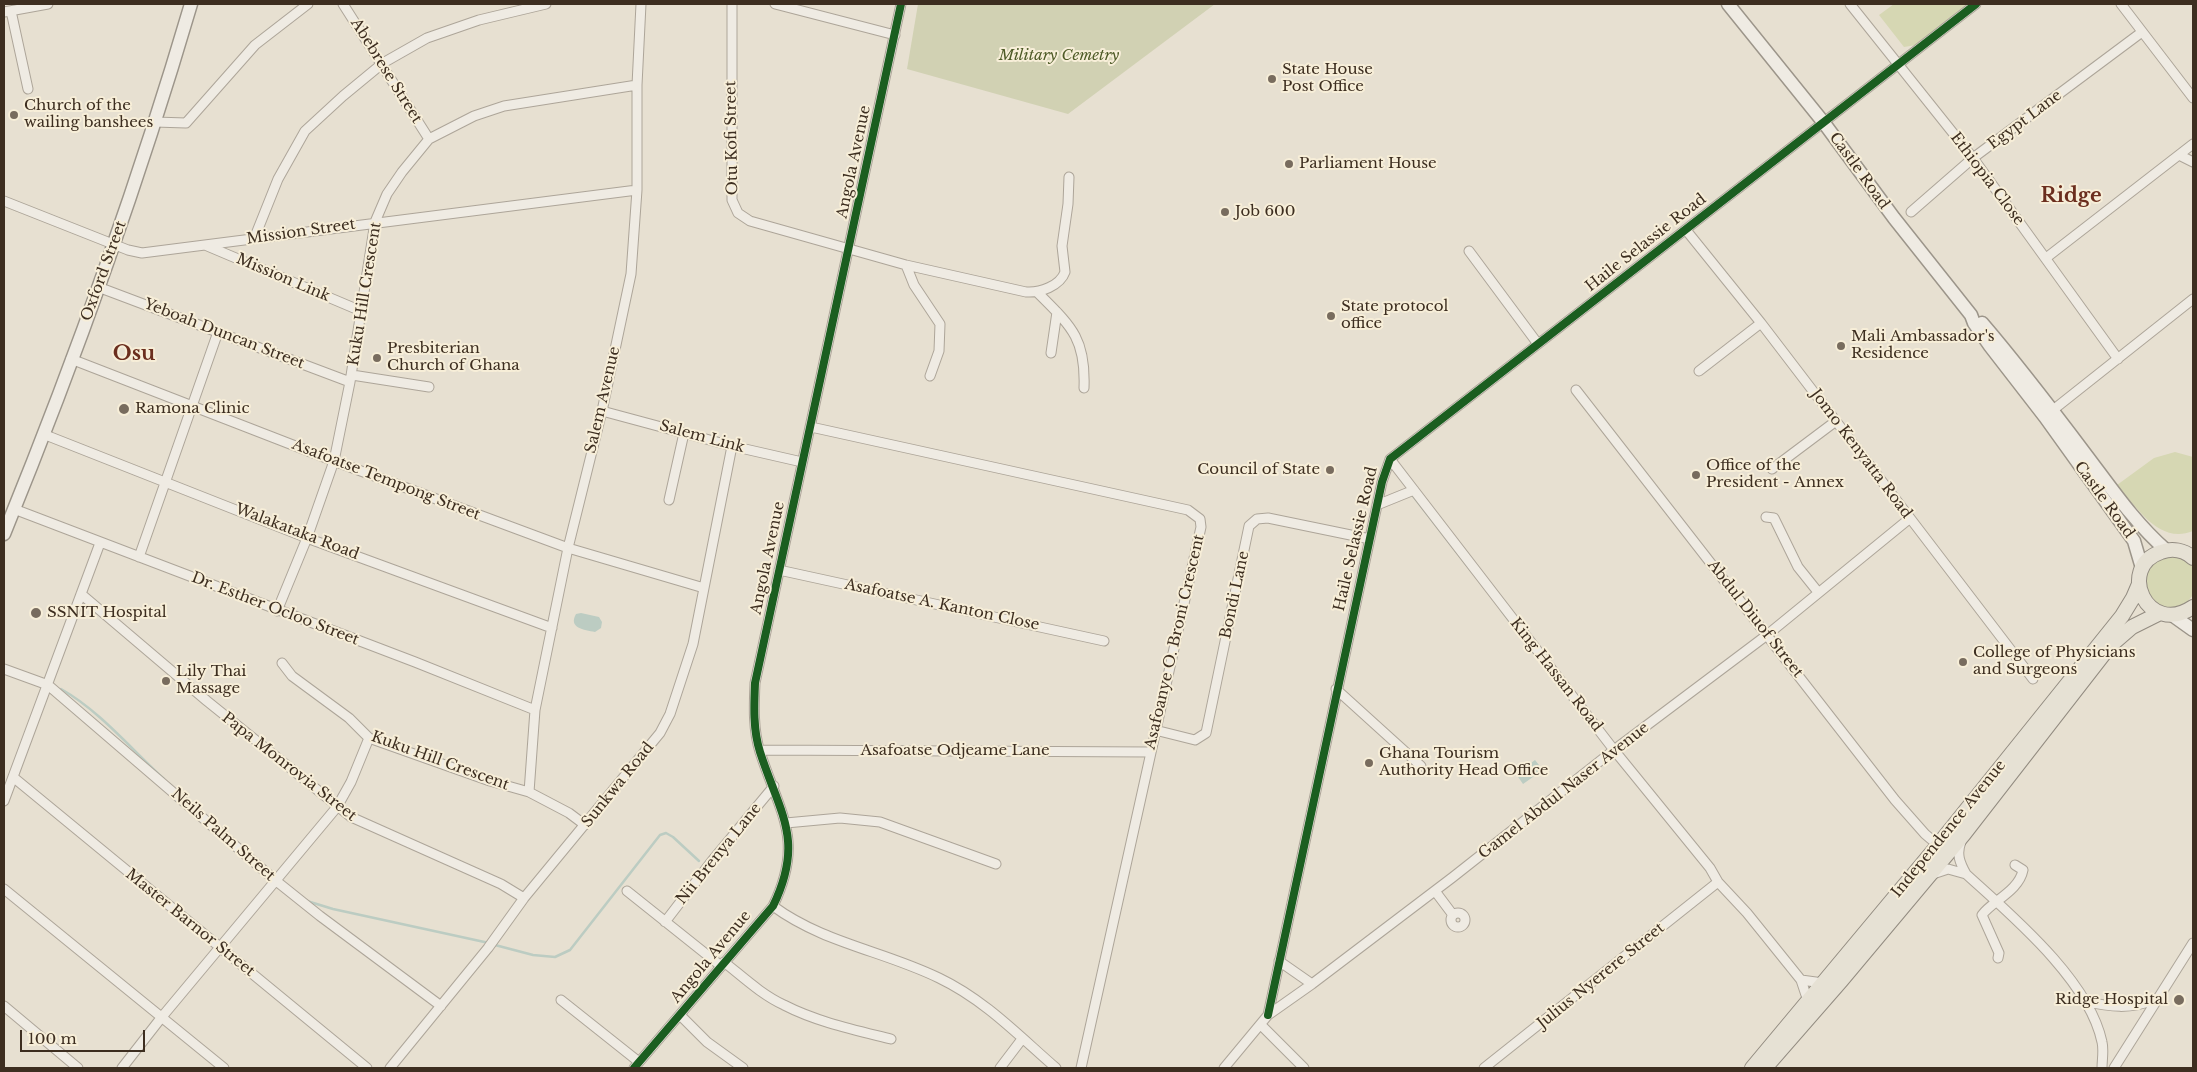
<!DOCTYPE html>
<style>
body{margin:0}
#map{position:relative;width:2197px;height:1072px;overflow:hidden;background:#e7e0d1;font-family:"Libre Baskerville",serif}
canvas{display:block}
.frame{position:absolute;inset:0;border:5px solid #3d2e20;pointer-events:none}
.scale{position:absolute;left:20px;top:1030px;width:125px;height:22px;box-sizing:border-box;border:2px solid #3d2e20;border-top:0;padding-left:6px;font-size:15px;line-height:18px;white-space:nowrap;color:#3d2e20;-webkit-text-stroke:4px #f7eed8;paint-order:stroke}
</style>
<div id="map">
<canvas width="2197" height="1072"></canvas>
<div class="frame"></div>
<div class="scale">100 m</div>
</div>
<script>
const g = document.querySelector('canvas').getContext('2d');
g.lineJoin = 'round';
function fillPath(path, color) {
  g.fillStyle = color;
  g.fill(path, 'evenodd');
}
function strokePath(path, color, width, dash) {
  g.strokeStyle = color;
  g.lineWidth = width;
  g.lineCap = dash ? 'butt' : 'round';
  g.setLineDash(dash || []);
  g.stroke(path);
}
function label(font, color, halo, rows, align = 'center') {
  g.font = font + ' "Libre Baskerville",serif';
  g.lineWidth = 4;
  g.setLineDash([]);
  g.textBaseline = 'middle';
  g.strokeStyle = halo;
  g.fillStyle = color;
  for (const [text, x, y, turn = 0] of rows) {
    g.save();
    g.translate(x, y);
    g.rotate((+turn || 0) * Math.PI / 180);
    g.textAlign = isNaN(turn) ? turn : align;
    if (halo) g.strokeText(text, 0, 0);
    g.fillText(text, 0, 0);
    g.restore();
  }
}
const green = new Path2D(`
 M1894,4H1968L1916,45L1904,47L1879,15Z
 M2175,452L2193,457V531C2159,545 2137,507 2117,485L2154,458Z
 M2175,555L2190,563L2193,568V595L2187,602L2179,606L2170,608L2161,606L2146,595C2146,562 2143,563 2175,555Z`);
const cemetery = new Path2D(`
 M918,4H1215L1068,114L907,69Z`);
const water = new Path2D(`
 M581,613L599,617L602,622L601,628L595,632C584,630 568,628 576,614Z
 M1535,760L1543,770L1523,784L1516,774Z`);
const stream = new Path2D(`
 M1413,496L1472,572
 M1501,610L1583,717
 M61,689C100,711 131,749 164,779
 M307,901L333,909L489,943
 M495,945L533,955L555,957L570,950L660,835L666,833L673,837L699,861`);
const minor = new Path2D(`
 M343,4L429,139
 M732,4V200L738,213L750,221L906,265L1026,292C1040,293 1060,286 1065,272L1062,246L1068,204L1069,177
 M775,4L895,35
 M1850,4L1973,158L2118,359
 M2121,4L2193,98
 M11,11L28,89
 M4,12L48,4
 M155,122L186,123L255,45L308,4
 M2179,155L2193,162
 M4,201L128,250L142,253L637,190
 M1911,212L1973,158L2142,32
 M1686,230L1761,323L2033,679
 M254,239L278,179L305,131L343,96L383,63L427,38L479,20L546,4
 M205,245L361,311
 M1469,251L1538,344
 M2046,258L2193,144
 M906,265L914,285L940,324L939,351L930,376
 M98,287L350,382
 M1037,292C1071,326 1086,338 1084,388
 M1051,353L1057,312
 M71,359L334,461L568,548L704,588
 M1699,371L1761,323
 M352,375L429,387
 M1576,390L1895,800L1925,834L1938,845
 M2053,410L2193,299
 M602,411L732,446L802,462
 M811,427L1188,510L1200,519L1201,527L1081,1068
 M43,434L307,538L552,628
 M1390,459L1614,750L1710,868L1718,882L1747,913L1801,980L1808,1001
 M1772,469L1836,421
 M669,500L684,433
 M1377,505L1414,490
 M14,509L415,662L535,710
 M1766,517L1774,518L1798,567L1818,592
 M139,557L218,332
 M779,570L1104,641
 M81,594L207,701L351,817L501,884L524,898
 M277,611L307,538L334,461L350,382L375,222L387,194L402,172L429,139L474,116L504,106L637,85
 M282,663L292,676L349,718L369,738L490,781L529,792L569,813L585,825
 M4,669L48,685L275,880L320,916L441,1006
 M1336,689L1421,766
 M1155,730L1195,740L1206,733L1249,526L1257,519L1268,518L1370,539
 M760,750L1151,752
 M13,777L367,1068
 M529,792L535,710L568,548L602,411L631,274L637,190V85L641,4
 M4,801L100,543
 M786,823L840,818L880,822L996,864
 M1961,842C1956,854 1960,863 1966,874C2011,915 2089,980 2102,1042C2104,1050 2102,1060 2102,1068
 M1933,874L1948,869L1966,874
 M4,889L224,1068
 M627,891L721,966
 M1435,891L1453,915
 M773,906C823,943 884,951 939,978C985,1000 1019,1036 1056,1068
 M1451 920a7 7 0 1 1 14 0a7 7 0 1 1-14 0Z
 M665,922L711,862L774,786
 M1998,958L1999,953L1982,915C1992,901 2019,891 2023,870L2015,865
 M1279,961L1312,984
 M724,962C743,977 762,995 784,1005C817,1022 855,1030 891,1039
 M1801,980L1823,983
 M561,1000L639,1062
 M2084,1001C2110,1007 2130,1010 2156,999
 M4,1006L78,1068
 M680,1015L707,1042L743,1068
 M1268,1015L1382,482L1390,459L1976,4
 M1261,1025L1304,1068
 M122,1068L161,1018L337,807L351,782L369,738
 M390,1068L488,948L524,898L660,733L670,714L693,644L732,446
 M634,1068L773,906C805,840 780,814 760,752C753,730 754,706 755,683L901,4
 M1000,1068L1022,1039
 M1224,1068L1268,1015L1312,984L1453,877L1614,750L1767,635L1909,519
 M1484,1068L1718,882
 M2114,1068L2193,943`);
const secondary = new Path2D(`
 M1728,4L1824,123L1894,218L1971,315L1974,323L1990,346L2045,417L2134,541L2142,568
 M1982,323C2019,366 2053,411 2087,456C2112,489 2135,523 2166,550
 M4,534C75,360 138,184 191,4
 M2172,615L2193,630`);
const primary = new Path2D(`
 M2193,558C2184,550 2172,548 2161,552C2116,567 2147,638 2193,607
 M1752,1068L1938,845L2122,616L2133,598L2139,584
 M1765,1068L1841,981L1964,834L2110,646L2132,627L2160,613`);
const cycleway = new Path2D(`
 M1268,1015L1382,482L1390,459L1976,4
 M634,1068L773,906C805,840 780,814 760,752C753,730 754,706 755,683L901,4`);
const markers = [
 [1272,79,5,"#786c5e"],
 [14,115,5,"#786c5e"],
 [1289,164,5,"#786c5e"],
 [1225,212,5,"#786c5e"],
 [1331,316,5,"#786c5e"],
 [1841,346,5,"#786c5e"],
 [377,358,5,"#786c5e"],
 [124,409,6,"#786c5e"],
 [1330,470,5,"#786c5e"],
 [1696,475,5,"#786c5e"],
 [36,613,6,"#786c5e"],
 [1963,662,5,"#786c5e"],
 [166,681,5,"#786c5e"],
 [1369,763,5,"#786c5e"],
 [2179,1000,6,"#786c5e"]
];
const parkNames = [
 ["Military Cemetry",1059,56]
];
const poiNames = [
 ["State House",1282,70],
 ["Post Office",1282,87],
 ["Church of the",24,106],
 ["wailing banshees",24,123],
 ["Parliament House",1299,164],
 ["Job 600",1235,212],
 ["State protocol",1341,307],
 ["office",1341,324],
 ["Mali Ambassador's",1851,337],
 ["Residence",1851,354],
 ["Presbiterian",387,349],
 ["Church of Ghana",387,366],
 ["Ramona Clinic",135,409],
 ["Office of the",1706,466],
 ["President - Annex",1706,483],
 ["Council of State",1320,470,"right"],
 ["SSNIT Hospital",47,613],
 ["College of Physicians",1973,653],
 ["and Surgeons",1973,670],
 ["Lily Thai",176,672],
 ["Massage",176,689],
 ["Ghana Tourism",1379,754],
 ["Authority Head Office",1379,771],
 ["Ridge Hospital",2168,1000,"right"]
];
const streetNames = [
 ["Abebrese Street",386,71,58],
 ["Egypt Lane",2025,120,-37],
 ["Otu Kofi Street",732,138,-91],
 ["Angola Avenue",854,162,-78],
 ["Castle Road",1859,171,54],
 ["Ethiopia Close",1987,179,53],
 ["Mission Street",301,232,-8],
 ["Haile Selassie Road",1646,243,-38],
 ["Oxford Street",104,271,-70],
 ["Mission Link",283,278,23],
 ["Kuku Hill Crescent",365,294,-81],
 ["Yeboah Duncan Street",224,334,21],
 ["Salem Avenue",603,400,-77],
 ["Salem Link",702,437,15],
 ["Jomo Kenyatta Road",1861,454,53],
 ["Asafoatse Tempong Street",386,480,21],
 ["Castle Road",2104,500,54],
 ["Walakataka Road",297,532,21],
 ["Haile Selassie Road",1356,539,-77],
 ["Angola Avenue",768,558,-78],
 ["Bondi Lane",1235,595,-78],
 ["Asafoatse A. Kanton Close",942,605,12],
 ["Dr. Esther Ocloo Street",275,609,21],
 ["Abdul Diuof Street",1755,619,52],
 ["Asafoanye O. Broni Crescent",1175,642,-77],
 ["King Hassan Road",1556,675,52],
 ["Asafoatse Odjeame Lane",955,751],
 ["Kuku Hill Crescent",440,761,20],
 ["Papa Monrovia Street",289,767,38],
 ["Sunkwa Road",618,785,-51],
 ["Gamel Abdul Naser Avenue",1564,791,-38],
 ["Independence Avenue",1949,829,-51],
 ["Neils Palm Street",223,835,41],
 ["Nii Brenya Lane",719,854,-51],
 ["Master Barnor Street",190,923,39],
 ["Angola Avenue",711,957,-50],
 ["Julius Nyerere Street",1601,976,-39]
];
const districtNames = [
 ["Ridge",2071,196],
 ["Osu",134,354]
];
fillPath(green, '#d6d7b3');
fillPath(cemetery, '#d1d1b3');
fillPath(water, '#bcccc2');
strokePath(stream, '#bcccc2', 2.5);
strokePath(minor, '#ada599', 11);
strokePath(secondary, '#9c958a', 15);
strokePath(primary, '#928b80', 16);
strokePath(minor, '#efebe3', 9);
strokePath(secondary, '#efebe3', 12);
strokePath(primary, '#e6e1d4', 14);
strokePath(cycleway, '#1b5e20', 8);
for (const [x, y, r, color] of markers) {
  const dot = new Path2D();
  dot.arc(x, y, r, 0, 2 * Math.PI);
  g.fillStyle = color;
  g.fill(dot);
  strokePath(dot, '#f7eed8', 2);
}
label('italic 15px', '#4d5a26', '#f7eed8', parkNames);
label('15px', '#3d2e20', '#f7eed8', poiNames, 'left');
label('15px', '#3d2e20', '#f7eed8', streetNames);
label('bold 20px', '#6b2e1e', '#f7eed8', districtNames);
</script>
